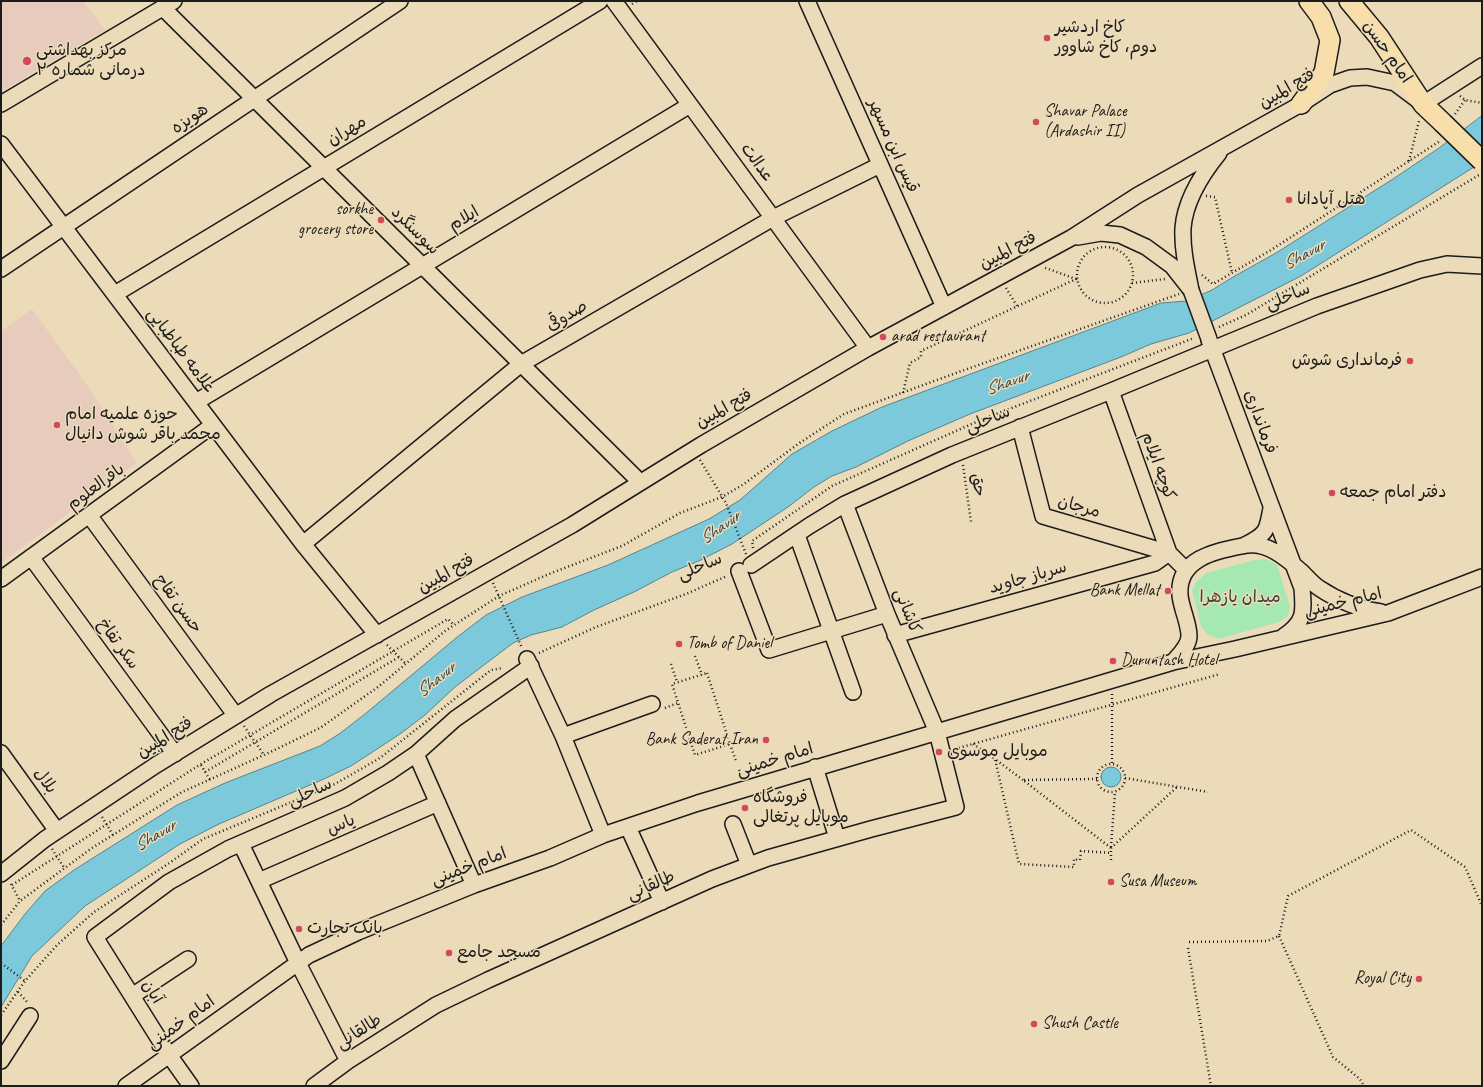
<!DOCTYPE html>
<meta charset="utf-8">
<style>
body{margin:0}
#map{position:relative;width:1483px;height:1087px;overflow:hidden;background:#ecdbb8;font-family:Caveat,sans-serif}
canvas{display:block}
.frame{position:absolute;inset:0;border:2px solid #1c1c1c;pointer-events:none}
</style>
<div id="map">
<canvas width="1483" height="1087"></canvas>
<div class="frame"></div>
</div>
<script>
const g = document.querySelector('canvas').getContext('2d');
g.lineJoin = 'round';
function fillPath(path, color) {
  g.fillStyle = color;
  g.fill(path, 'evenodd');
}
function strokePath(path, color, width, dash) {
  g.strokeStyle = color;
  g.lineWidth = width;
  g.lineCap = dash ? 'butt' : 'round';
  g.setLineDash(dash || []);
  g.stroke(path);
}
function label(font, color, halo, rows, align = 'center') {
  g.font = font + ' Caveat,"Playpen Sans Arabic",sans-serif';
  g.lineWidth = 3;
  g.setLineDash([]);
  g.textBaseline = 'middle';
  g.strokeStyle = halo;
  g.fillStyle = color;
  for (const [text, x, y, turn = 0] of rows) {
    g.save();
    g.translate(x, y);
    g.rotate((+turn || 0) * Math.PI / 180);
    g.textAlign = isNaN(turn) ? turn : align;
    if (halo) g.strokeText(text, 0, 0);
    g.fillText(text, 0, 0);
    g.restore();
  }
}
const built = new Path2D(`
 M1,1H83L105,30L1,92Z
 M32,309L89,388L137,463L1,563V331Z`);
const green = new Path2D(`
 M1267,559L1277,565L1290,606L1288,616L1279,622L1218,639L1207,634L1201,626L1192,590L1196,582L1206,573L1255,560Z`);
const water = new Path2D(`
 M1482,116V162L1301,276L1189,333L1151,344L1121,357L970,414L908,441L856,467L832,476L814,487L788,507L732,544L701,560L672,572L634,592L594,610L562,627L531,635L513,643L455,687L425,715L400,734L351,766L324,779L219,824L180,844L85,906L32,956L1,1007V946L25,914L45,891L74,870L177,805L225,783L320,746L339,734L365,714L456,638L486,615L522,597L608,565L709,519L740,500L792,454L832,431L882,407L1161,303L1187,301L1212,290L1233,277L1276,253L1393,179L1439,148Z
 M1101 777a10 10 0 1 1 20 0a10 10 0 1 1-20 0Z`);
const path = new Path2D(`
 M632,4L637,1
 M1460,96L1465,100L1482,103
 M1455,114L1465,100
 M1409,161L1419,121
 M1206,196L1215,197L1232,273
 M1077 275a28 28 0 1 1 56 0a28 28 0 1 1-56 0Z
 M1202,275L1213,284L1271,250L1440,141
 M1132,283L1165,279
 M1006,288L1017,306
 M1219,327L1246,315L1479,175
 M903,393L910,363L921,357V351L1076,279L1043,267
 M700,460L726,503L746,554
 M963,465L971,522
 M753,548L752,541L832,486L983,419L1194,338
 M493,583L522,648
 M387,645L406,664
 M539,653L596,627L686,594L727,576
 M695,656L702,675
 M671,664L677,682
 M707,673L730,744L695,755L672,684Z
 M1112,694V764
 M665,708L678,703
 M244,726L264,755
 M730,744L736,761
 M973,744L995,759
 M955,749L1220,674
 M1097 778a14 14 0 1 1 28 0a14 14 0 1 1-28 0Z
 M201,765L210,780
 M739,770L742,777
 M205,772L399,657
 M1125,778L1208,792
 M1097,779L1023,780L1111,848
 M1023,780L995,759L1019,864L1074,867V859L1080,860L1081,851L1111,853
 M102,817L113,835
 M1111,847L1115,792
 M52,849L65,869
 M1111,860V848L1177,787
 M11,884L20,901
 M12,885L201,764L448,619L454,625
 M1,925L20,901L92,848L182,792L264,755L320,728L378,687L445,631L499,596L549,574L622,546L680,513L722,497L744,484L798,444L844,414L956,373L1179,294
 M1279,936L1333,1057L1360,1079L1364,1086
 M1189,942L1267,941L1279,936L1288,896L1411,830L1465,867L1482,906
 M1188,948L1211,1086
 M1,963L25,981
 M18,992L28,1003
 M1,1015L25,981L57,945L94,912L168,864L203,839L335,784L380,758L491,670L503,668`);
const minor = new Path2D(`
 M614,1L868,348
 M807,1L944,307
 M163,8L640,482
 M1,104L174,1
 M1,144L303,544L377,635
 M1078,237L1101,233L1120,235L1146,247L1172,266L1190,289
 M1,269L400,1
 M1191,290C1187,270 1182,249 1183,228C1185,201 1202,174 1219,153
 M115,294L600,1
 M1209,340L1302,588C1304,612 1305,622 1284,636
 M1111,391L1169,553L1186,570
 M196,402L690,105
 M1020,427L1043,516L1169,553
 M89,515L236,716
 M797,535L853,692
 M303,544L521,364L773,218L880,165
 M1245,545C1267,534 1267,531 1271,508
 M31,557L175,754
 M751,565L809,526L845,504L952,455L1111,391L1317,306L1420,270L1447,264L1482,266
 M739,571L769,650L887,614
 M1,579L213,425
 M895,635L1155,563L1169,553
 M527,659L563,736L603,835
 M1173,662C1179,655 1189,646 1189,636C1189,623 1181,608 1180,595C1177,559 1215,551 1242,546C1266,540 1286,558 1303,573C1308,578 1313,584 1319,588C1337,600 1359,609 1381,612
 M563,736L652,704
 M1,753L57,831
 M416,754L474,885
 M815,767L837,838
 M733,824L749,865
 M628,827L662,902
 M241,844L298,963L348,1061
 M1,874L45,839L156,765L271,694L572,525L701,445L868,348L1071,238L1138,195L1301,104L1330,85L1350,78L1367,77L1395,83L1423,104L1482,66
 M259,881L438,803
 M132,996L188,959
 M1,1061L30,1016
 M126,1086L309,955L358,932L474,885L550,858L603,835L698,803L1173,662L1235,649L1388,613L1482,577
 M191,1086L169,1055L95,937L169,882L228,849L345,798L388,773L416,754L455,719L531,666
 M314,1086L348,1061L436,1005L488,980L712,879L768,858L871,829L956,807L937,732L887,614L845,504`);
const major = new Path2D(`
 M1349,1L1379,37L1423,104L1443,123
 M1301,104L1324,73L1330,40L1321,17L1309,1`);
const minorBridge = new Path2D(`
 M1191,290L1209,339`);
const majorBridge = new Path2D(`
 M1443,123L1482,161`);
const markers = [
 [1047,38,4,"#d1495b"],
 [27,61,5,"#d1495b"],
 [1036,122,4,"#d1495b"],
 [1289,200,4,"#d1495b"],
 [381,220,4,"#d1495b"],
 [883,337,4,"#d1495b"],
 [1410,361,4,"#d1495b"],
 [57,425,4,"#d1495b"],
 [1332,493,4,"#d1495b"],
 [1168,591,4,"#d1495b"],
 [679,644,4,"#d1495b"],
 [1113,661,4,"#d1495b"],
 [766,740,4,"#d1495b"],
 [939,752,4,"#d1495b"],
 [745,808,4,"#d1495b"],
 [1111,882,4,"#d1495b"],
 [299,929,4,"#d1495b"],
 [449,953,4,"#d1495b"],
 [1419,979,4,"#d1495b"],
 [1034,1024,4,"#d1495b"]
];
const poiNames = [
 ["کاخ اردشیر",1055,28],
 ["دوم، کاخ شاوور",1055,48],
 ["مرکز بهداشتی",36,51],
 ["درمانی شماره ۲",36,71],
 ["Shavar Palace",1044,112],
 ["(Ardashir II)",1044,132],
 ["هتل آپادانا",1297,200],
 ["sorkhe",373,210,"right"],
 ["grocery store",373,230,"right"],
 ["arad restaurant",891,337],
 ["فرمانداری شوش",1402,361,"right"],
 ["حوزه علمیه امام",65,415],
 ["محمد باقر شوش دانیال",65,435],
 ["دفتر امام جمعه",1340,493],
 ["Bank Mellat",1160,591,"right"],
 ["Tomb of Daniel",687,644],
 ["Duruntash Hotel",1121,661],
 ["Bank Saderat Iran",758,740,"right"],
 ["موبایل موسوى",947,752],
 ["فروشگاه",753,798],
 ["موبایل پرتغالی",753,818],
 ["Susa Museum",1119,882],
 ["بانک تجارت",307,929],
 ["مسجد جامع",457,953],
 ["Royal City",1411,979,"right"],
 ["Shush Castle",1042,1024]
];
const streetNames = [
 ["امام حسن",1387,52,55],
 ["فتح المبین",1287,89,-31],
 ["هویزه",190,119,-34],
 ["مهران",347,131,-31],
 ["قیس ابن مسهر",893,146,66],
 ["عدالت",757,163,54],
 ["ایلام",464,219,-31],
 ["سوسنگرد",415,231,45],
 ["فتح المبین",1008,251,-28],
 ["ساحلی",1288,297,-22],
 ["صدوقی",567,316,-30],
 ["علامه طباطبایی",181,351,53],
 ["فتح المبین",724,409,-30],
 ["ساحلی",988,420,-22],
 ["فرمانداری",1260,422,70],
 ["کوچه ایلام",1158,466,70],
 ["حق",978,485,81],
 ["باقرالعلوم",96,487,-36],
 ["مرجان",1079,507,16],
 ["ساحلی",700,567,-23],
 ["فتح المبین",446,574,-30],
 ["سرباز جاوید",1028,578,-16],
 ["امام خمینی",1343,603,-14],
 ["حسن تفاح",178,604,54],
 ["کاشانی",907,611,68],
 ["سکر تفاخ",118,644,54],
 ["فتح المبین",165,738,-32],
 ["امام خمینی",775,760,-17],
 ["بلال",45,781,54],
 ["ساحلی",310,793,-25],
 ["یاس",341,825,-23],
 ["امام خمینی",469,867,-21],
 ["طالقانی",651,886,-24],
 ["آبان",152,992,58],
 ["امام خمینی",181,1023,-36],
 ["طالقانی",359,1032,-33]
];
const parkNames = [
 ["میدان یازهرا",1240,598]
];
const waterNames = [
 ["Shavur",1304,255,-29],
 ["Shavur",1007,383,-20],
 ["Shavur",720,528,-35],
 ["Shavur",436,680,-39],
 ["Shavur",155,836,-31]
];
fillPath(built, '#e7ccbd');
fillPath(green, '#a6e8b2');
fillPath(water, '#7bc9da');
strokePath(water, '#55848e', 1);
strokePath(minor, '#1c1c1c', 18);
strokePath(major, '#1c1c1c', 22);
strokePath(path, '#1c1c1c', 2.5, [1, 3]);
strokePath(minor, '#ecdbb8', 15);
strokePath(major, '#f8deab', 19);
strokePath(minorBridge, '#1c1c1c', 18, []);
strokePath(majorBridge, '#1c1c1c', 22, []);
strokePath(minorBridge, '#ecdbb8', 15);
strokePath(majorBridge, '#f8deab', 19);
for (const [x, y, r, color] of markers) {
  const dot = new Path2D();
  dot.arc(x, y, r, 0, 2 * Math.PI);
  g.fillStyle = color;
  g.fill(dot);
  strokePath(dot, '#ecdbb8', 1.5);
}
label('17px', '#1c1c1c', '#ecdbb8', poiNames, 'left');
label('17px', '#1c1c1c', '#ecdbb8', streetNames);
label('17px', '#38453a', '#ecdbb8', parkNames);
label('italic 18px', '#34474c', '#ecdbb8', waterNames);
</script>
